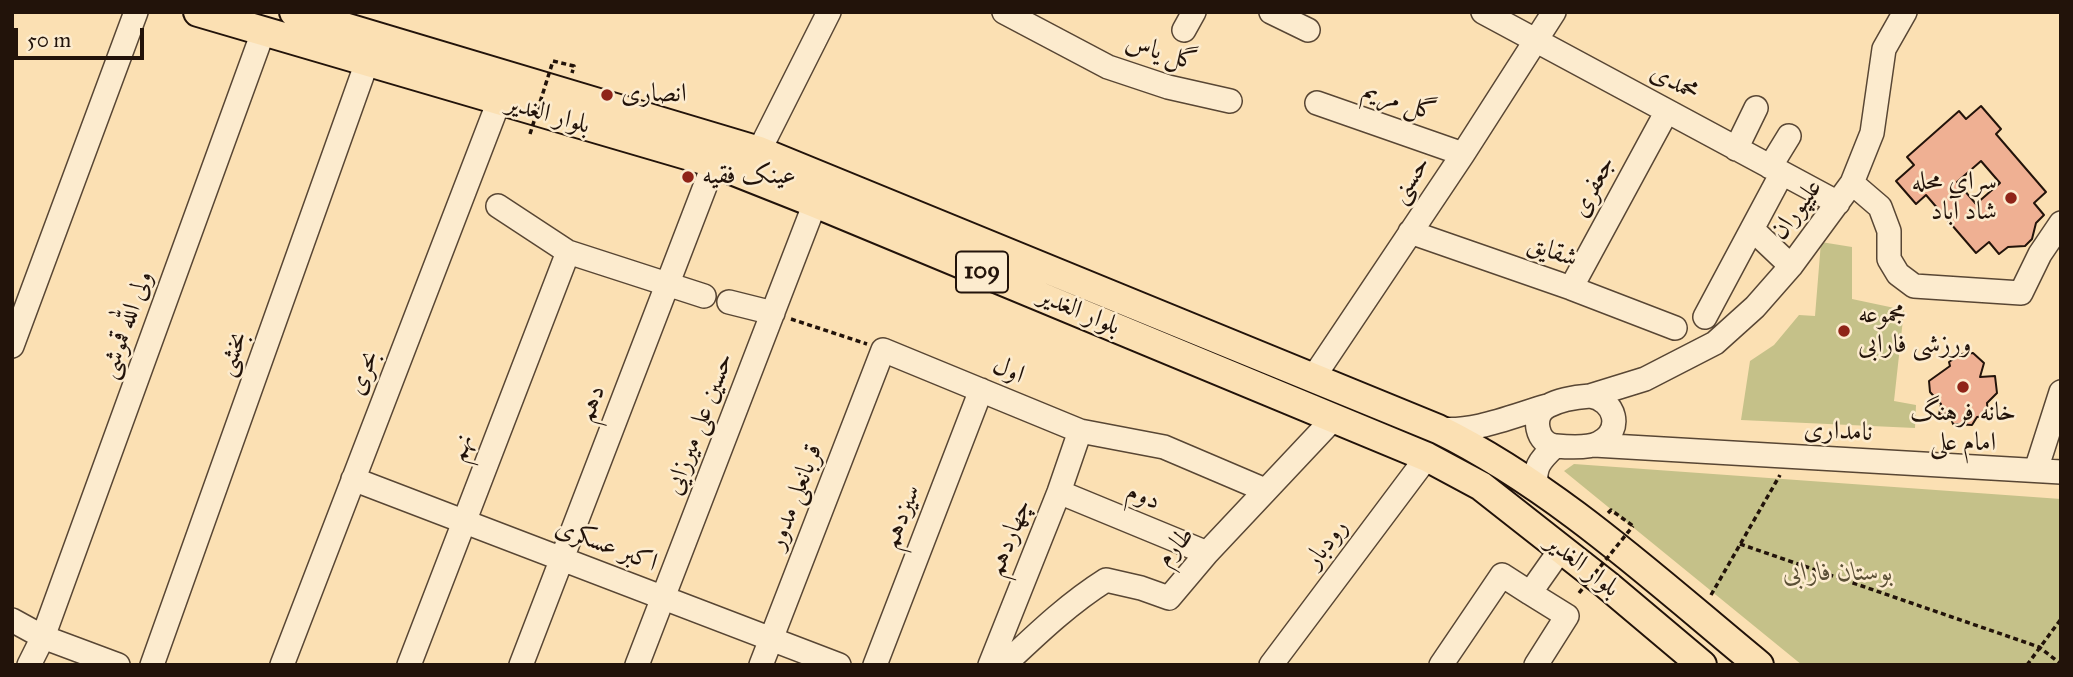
<!DOCTYPE html>
<meta charset="utf-8">
<style>
body{margin:0}
#map{position:relative;width:2073px;height:677px;overflow:hidden;background:#fbe0b3;font-family:"IM FELL Great Primer",serif}
canvas{display:block}
.frame{position:absolute;inset:0;border:14px solid #22130a;pointer-events:none}
.scale{position:absolute;left:14px;top:28px;width:130px;height:32px;box-sizing:border-box;border:4px solid #22130a;border-top:0;padding-left:9px;font-size:21px;line-height:24px;white-space:nowrap;color:#22130a;-webkit-text-stroke:5px #fcebce;paint-order:stroke}
</style>
<div id="map">
<canvas width="2073" height="677"></canvas>
<div class="frame"></div>
<div class="scale">50 m</div>
</div>
<script>
const g = document.querySelector('canvas').getContext('2d');
g.lineJoin = 'round';
function fillPath(path, color) {
  g.fillStyle = color;
  g.fill(path, 'evenodd');
}
function strokePath(path, color, width, dash) {
  g.strokeStyle = color;
  g.lineWidth = width;
  g.lineCap = dash ? 'butt' : 'round';
  g.setLineDash(dash || []);
  g.stroke(path);
}
function label(font, color, halo, rows, align = 'center') {
  g.font = font + ' "IM FELL Great Primer",Amiri,serif';
  g.lineWidth = 5;
  g.setLineDash([]);
  g.textBaseline = 'middle';
  g.strokeStyle = halo;
  g.fillStyle = color;
  for (const [text, x, y, turn = 0] of rows) {
    g.save();
    g.translate(x, y);
    g.rotate((+turn || 0) * Math.PI / 180);
    g.textAlign = isNaN(turn) ? turn : align;
    if (halo) g.strokeText(text, 0, 0);
    g.fillText(text, 0, 0);
    g.restore();
  }
}
const green = new Path2D(`
 M1821,242L1852,247V299L1904,310L1894,401L1916,405L1915,428L1741,420L1750,361L1774,345L1799,315L1815,316Z
 M1574,464L2061,499V665H1802L1564,471Z`);
const building = new Path2D(`
 M1981,106L2001,129L1996,134L2046,192L2034,203L2044,215L2036,223L2032,239L2025,246L2008,247L1999,254L1989,242L1976,253L1926,195L1916,204L1896,181L1914,165L1907,157L1959,111L1966,119ZM1981,161L2000,183L1976,204L1957,182Z
 M1973,353L1984,363L1980,377L1995,376L1997,393L1987,403L1988,416L1977,417L1972,425L1953,424L1949,413L1939,415L1941,404L1930,392L1929,381L1950,366L1949,362L1961,354Z`);
const path = new Path2D(`
 M553,61L574,66L572,73
 M791,319L867,344
 M1608,513L1611,510L1633,526
 M1740,544L2039,647L2061,664
 M1711,595L1780,475
 M2027,665L2061,619`);
const minor = new Path2D(`
 M1004,12L1108,67L1168,87L1230,101
 M1271,12L1308,30
 M1483,12L1838,203
 M1184,30L1194,12
 M1317,103L1463,154
 M1736,149L1756,108
 M759,151L829,12
 M1770,167L1789,136
 M1852,183L1880,207L1889,231V259L1898,274L1914,286L2021,293L2040,254L2061,223
 M498,206L568,252L704,296
 M1752,229L1791,266
 M1410,232L1571,288L1675,328
 M1571,288L1667,111
 M729,302L773,313
 M1705,317L1782,173
 M12,346L136,12
 M1313,378L1463,154L1554,12
 M1590,396L1645,379L1715,343L1755,307L1791,266L1852,183L1872,133L1884,49L1905,12
 M1590,396C1615,400 1624,430 1599,443C1589,448 1568,447 1556,446C1537,445 1530,415 1548,406C1559,400 1577,397 1590,396Z
 M1438,429C1474,433 1512,416 1547,406
 M1594,445L2061,472
 M2036,470L2061,392
 M353,479L839,665
 M1536,489C1534,467 1539,461 1554,447
 M1059,492L1207,553
 M12,620L43,637L118,665
 M29,665L43,637L263,32
 M152,665L367,62
 M282,665L499,101
 M409,665L568,252
 M521,665L714,163
 M637,665L815,203
 M761,665L883,350L1080,431L1164,447L1265,490
 M875,665L981,390
 M990,665L1059,492L1080,431
 M1004,665C1037,634 1068,604 1106,580L1141,588L1169,598L1207,553L1334,418
 M1271,665L1427,457
 M1441,665L1502,575L1530,593
 M1536,665L1567,616L1530,593L1561,549`);
const major = new Path2D(`
 M198,12L714,163L815,203L1427,457L1481,486L1607,585L1702,665
 M294,12L759,151L1438,429C1556,487 1658,582 1759,665`);
const pathBridge = new Path2D(`
 M530,134L553,61
 M1579,593L1633,526`);
const markers = [
 [607,95,7,"#8f2418"],
 [688,177,7,"#8f2418"],
 [2011,198,7,"#8f2418"],
 [1844,331,7,"#8f2418"],
 [1963,387,7,"#8f2418"]
];
const shields = [
 [982,272,52]
];
const shieldNames = [
 ["109",982,272]
];
const streetNames = [
 ["گل یاس",1161,53,17],
 ["محمدی",1674,83,28],
 ["گل مریم",1399,102,19],
 ["بلوار الغدیر",548,115,16],
 ["حسنی",1411,180,-56],
 ["جعفری",1594,187,-62],
 ["علیپوران",1797,210,-54],
 ["شقایق",1552,252,19],
 ["بلوار الغدیر",1079,312,23],
 ["ولی الله قموشی",127,325,-70],
 ["بخشی",233,354,-70],
 ["اول",1008,371,23],
 ["بحری",364,373,-69],
 ["دهم",592,404,-69],
 ["حسین علی میرزایی",700,424,-69],
 ["نامداری",1838,432,3],
 ["نهم",462,448,-69],
 ["قربانعلی مدور",796,497,-69],
 ["دوم",1143,497,22],
 ["سیزدهم",902,517,-69],
 ["چهاردهم",1010,538,-68],
 ["رودبار",1327,544,-53],
 ["اکبر عسکری",606,546,21],
 ["طارم",1176,547,-49],
 ["بلوار الغدیر",1582,566,38]
];
const poiNames = [
 ["انصاری",621,95],
 ["عینک فقیه",702,177],
 ["سرای محله",1997,183,"right"],
 ["شاد آباد",1997,213,"right"],
 ["مجموعه",1858,316],
 ["ورزشی فارابی",1858,346],
 ["خانه فرهنگ",1963,414,"center"],
 ["امام علی",1963,444,"center"]
];
const parkNames = [
 ["بوستان فارابی",1838,574]
];
fillPath(green, '#c5c189');
fillPath(building, '#efb093');
strokePath(building, '#22130a', 2);
strokePath(minor, '#584634', 26);
strokePath(major, '#22130a', 32);
strokePath(path, '#22130a', 3.5, [5, 3.5]);
strokePath(minor, '#fcebce', 23);
strokePath(major, '#fbe0b3', 28);
strokePath(pathBridge, '#22130a', 3.5, [5, 3.5]);
for (const [x, y, r, color] of markers) {
  const dot = new Path2D();
  dot.arc(x, y, r, 0, 2 * Math.PI);
  g.fillStyle = color;
  g.fill(dot);
  strokePath(dot, '#fcebce', 2.5);
}
for (const [x, y, w] of shields) {
  const box = new Path2D();
  box.roundRect(x - w / 2, y - 20.5, w, 41, 5);
  g.fillStyle = '#fcebce';
  g.fill(box);
  strokePath(box, '#22130a', 2);
}
label('bold 24px', '#22130a', null, shieldNames);
label('26px', '#22130a', '#fcebce', streetNames);
label('26px', '#22130a', '#fcebce', poiNames, 'left');
label('italic 26px', '#5b5036', '#fcebce', parkNames);
</script>
